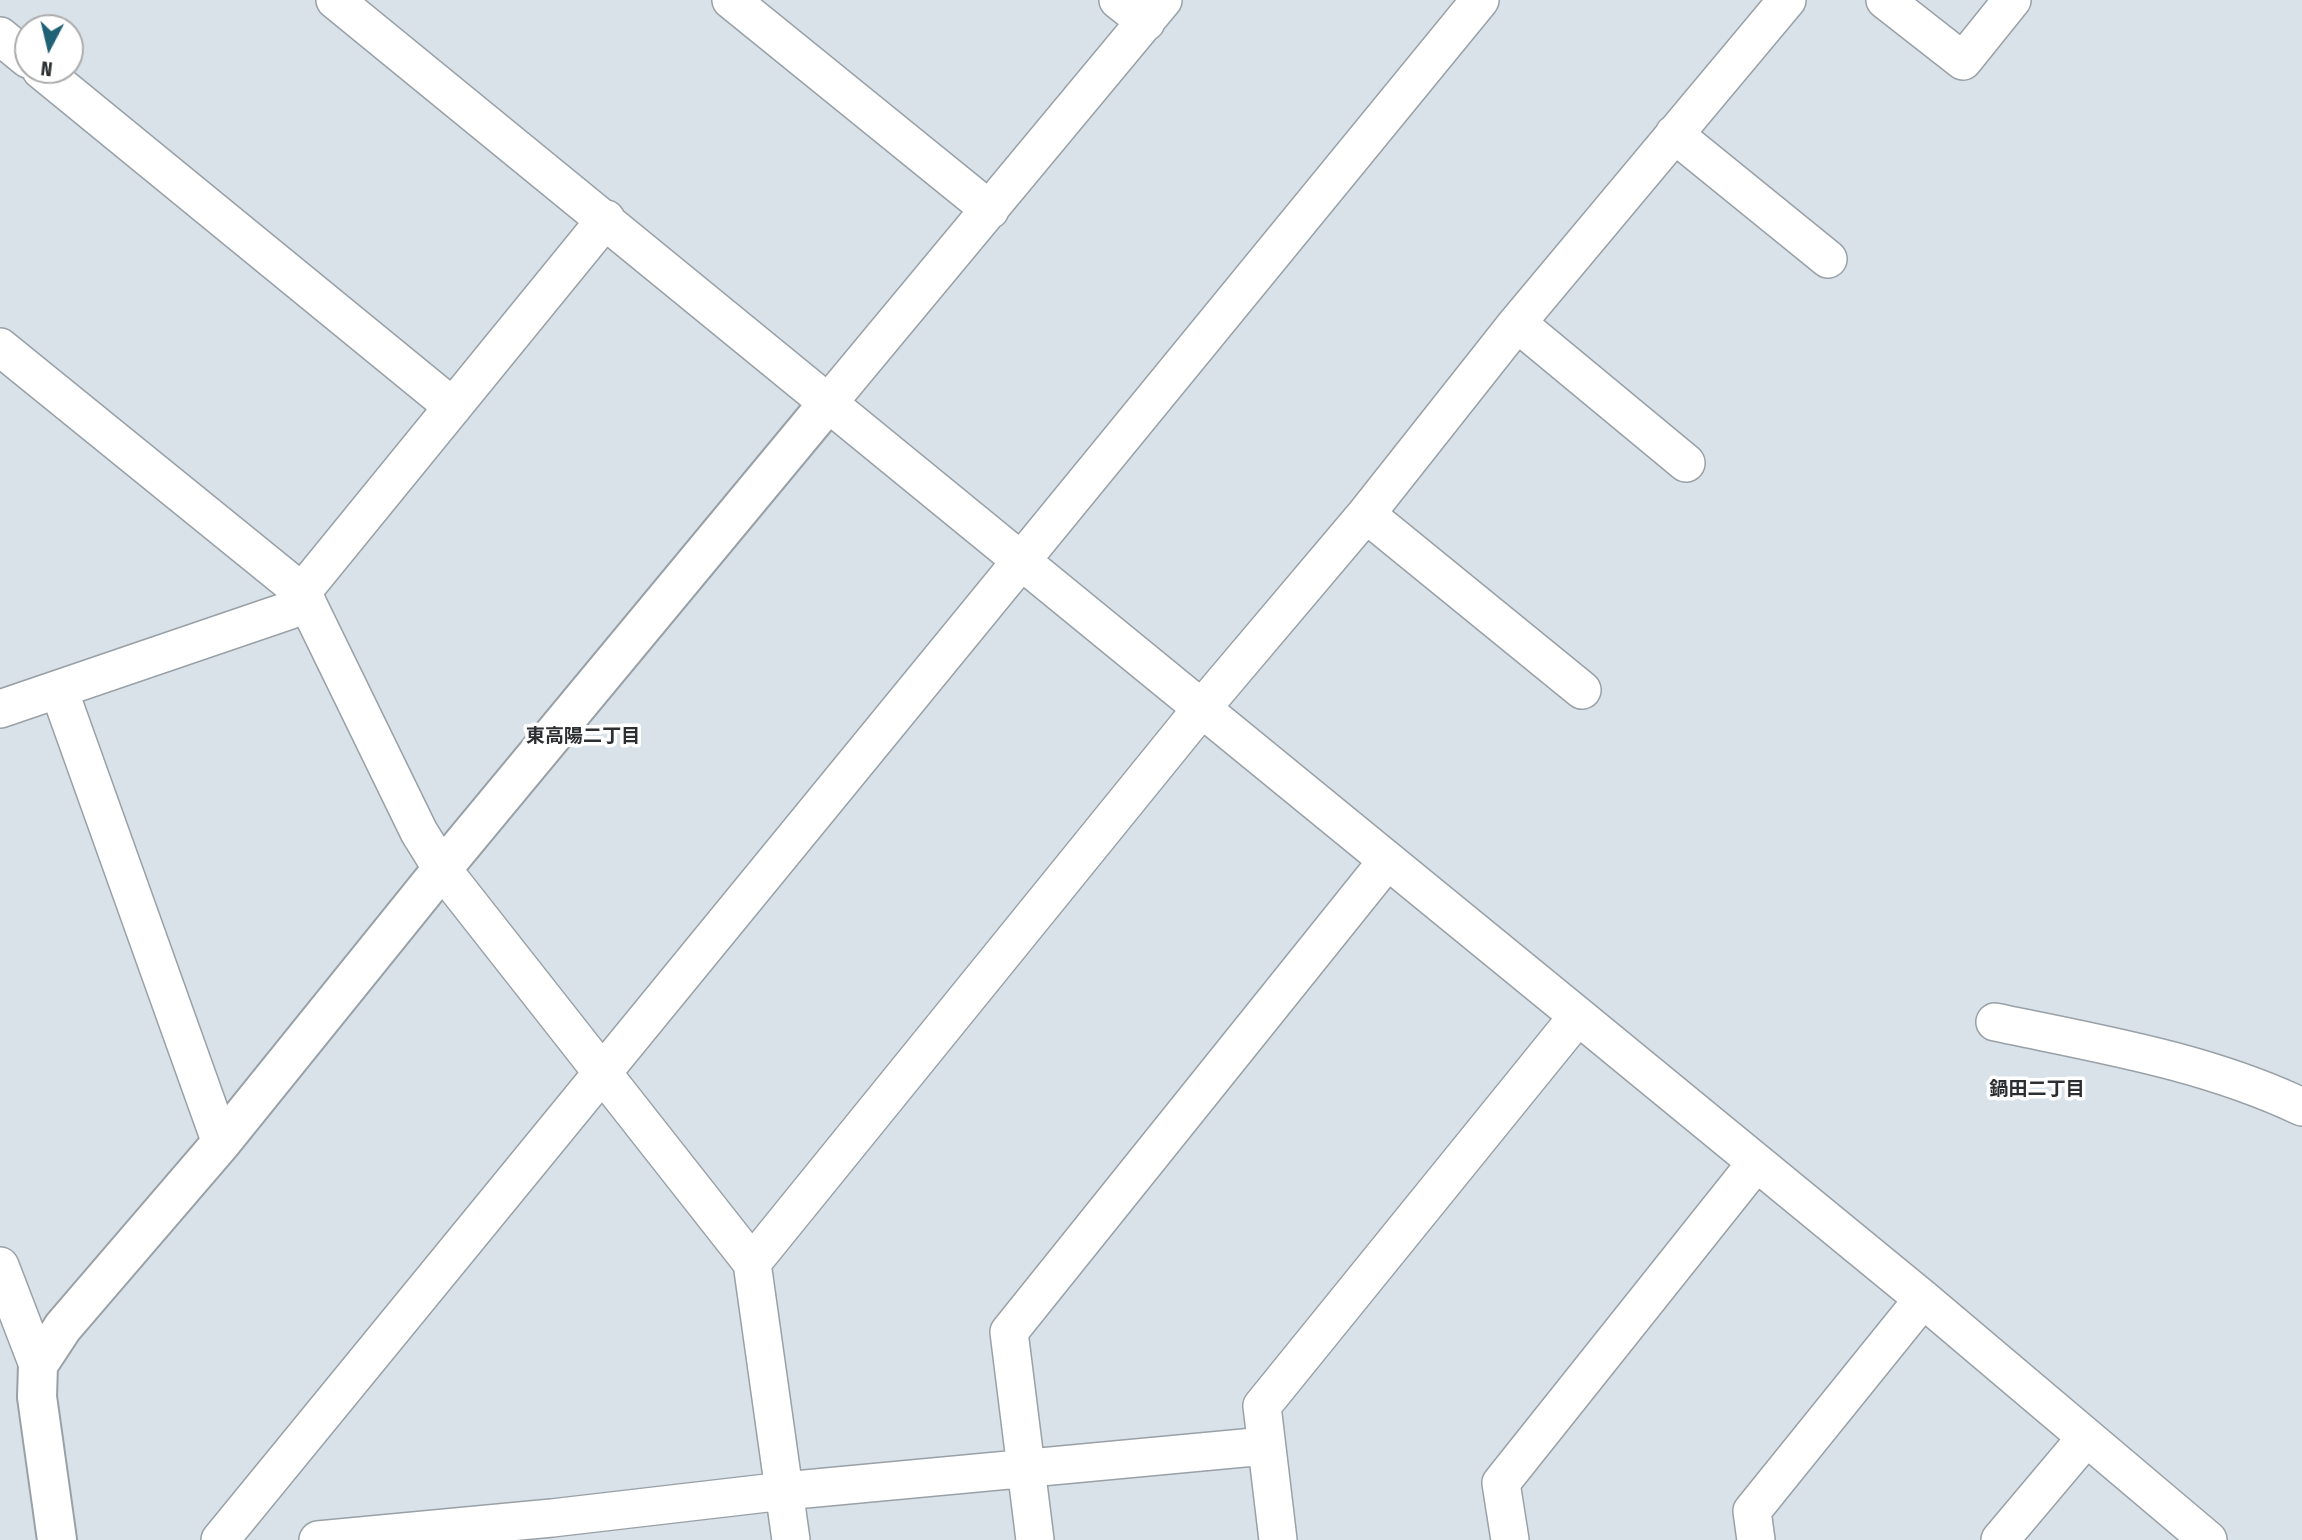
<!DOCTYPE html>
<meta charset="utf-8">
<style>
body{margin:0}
#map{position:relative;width:2302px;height:1540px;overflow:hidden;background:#d9e2e9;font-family:"Fira Sans Condensed",sans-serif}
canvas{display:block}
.north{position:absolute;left:14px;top:14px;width:70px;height:70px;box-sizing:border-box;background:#fff;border:2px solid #abacad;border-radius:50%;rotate:187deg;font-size:19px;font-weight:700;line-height:28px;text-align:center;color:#2c2f31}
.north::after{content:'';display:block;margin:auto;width:24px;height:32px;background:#206275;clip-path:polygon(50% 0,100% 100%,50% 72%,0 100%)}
</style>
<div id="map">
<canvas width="2302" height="1540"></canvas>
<div class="north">N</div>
</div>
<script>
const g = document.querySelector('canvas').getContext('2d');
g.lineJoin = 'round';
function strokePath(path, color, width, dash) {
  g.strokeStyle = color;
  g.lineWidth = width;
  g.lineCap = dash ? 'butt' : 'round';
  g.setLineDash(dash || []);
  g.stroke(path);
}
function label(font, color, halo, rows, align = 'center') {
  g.font = font + ' "Fira Sans Condensed","Noto Sans JP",sans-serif';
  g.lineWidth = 7;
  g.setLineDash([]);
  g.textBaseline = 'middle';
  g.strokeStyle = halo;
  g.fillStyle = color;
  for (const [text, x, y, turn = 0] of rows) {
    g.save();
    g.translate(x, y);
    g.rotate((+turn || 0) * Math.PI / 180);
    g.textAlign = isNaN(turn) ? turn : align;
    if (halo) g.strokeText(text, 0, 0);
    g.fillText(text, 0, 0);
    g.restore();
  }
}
const street = new Path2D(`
 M335,0L1578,1016L1923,1299L2208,1540
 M731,0L990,210
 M1118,0L1146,22
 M1885,0L1963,61L2012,0
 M0,36L28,59
 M41,70L453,407
 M1674,134L1828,259
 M1517,323L1686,463
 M0,347L302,592L419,832L442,869L752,1263L791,1540
 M829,402L1163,0
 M1366,514L1582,690
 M302,592L606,219
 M59,690L221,1143
 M0,709L308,604
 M1995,1022C2099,1044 2205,1061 2302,1107
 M752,1263L1202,708L1366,514L1517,323L1787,0
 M0,1266L38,1365
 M220,1540L1480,0
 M318,1540L552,1518L784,1491L1265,1446
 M1035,1540L1009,1332L1387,861
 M1278,1540L1262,1406L1578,1016
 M1510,1540L1501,1483L1756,1163
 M1756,1540L1752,1511L1923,1299
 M2000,1540L2085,1439`);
const secondary = new Path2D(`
 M57,1540L37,1397L38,1365L63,1327L221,1143L442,869L829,402`);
const neighbourhoodNames = [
 ["東高陽二丁目",583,737],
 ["鍋田二丁目",2037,1090]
];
strokePath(street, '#99a1a7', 40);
strokePath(secondary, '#99a1a7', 42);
strokePath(street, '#fff', 37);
strokePath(secondary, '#fff', 38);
label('bold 19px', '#2c2f31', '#fff', neighbourhoodNames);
</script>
